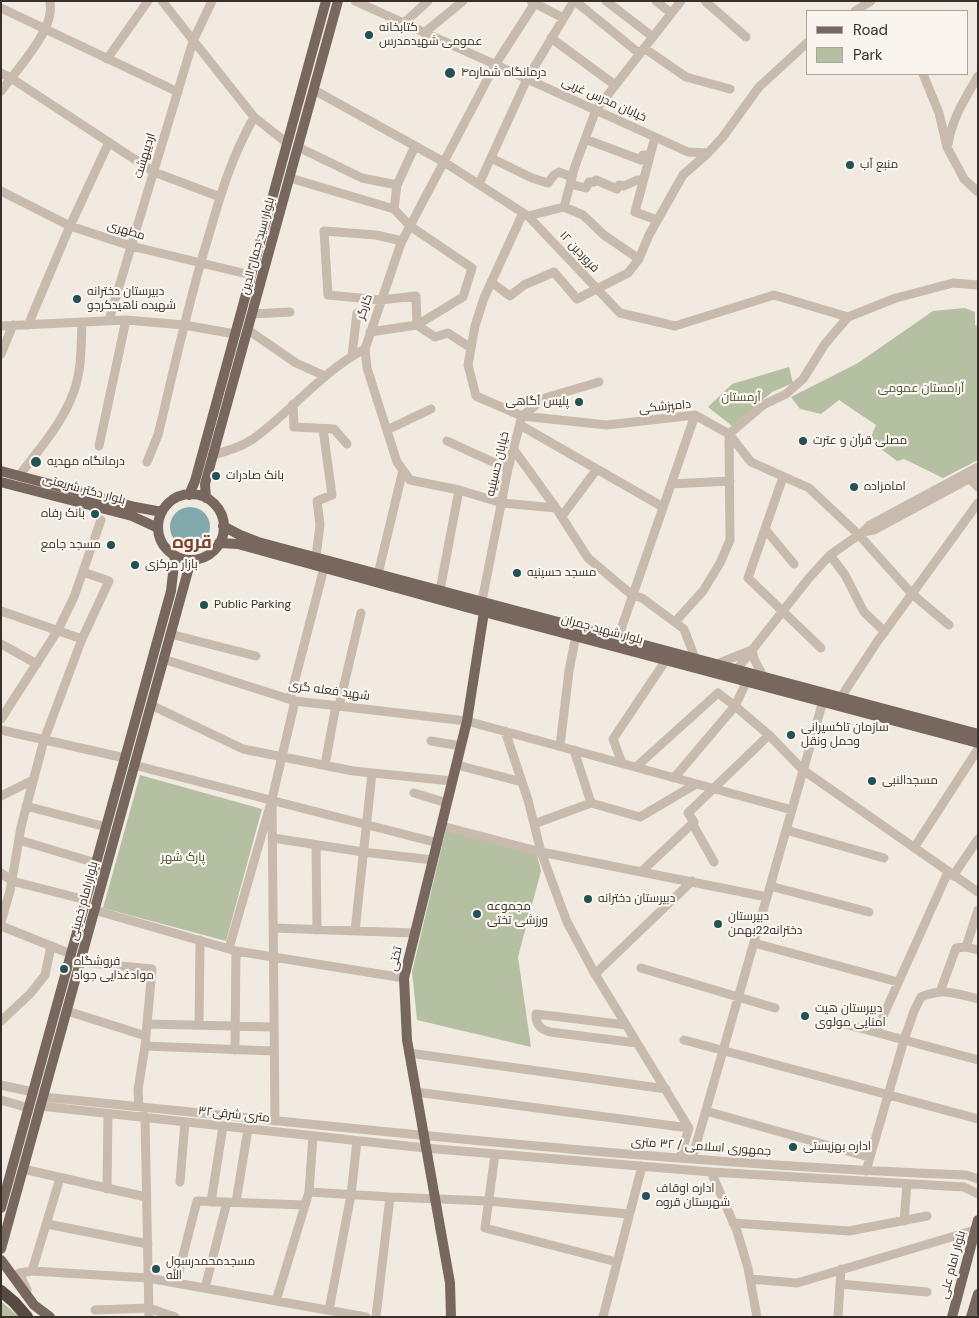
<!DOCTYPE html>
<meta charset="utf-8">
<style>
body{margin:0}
#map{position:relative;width:979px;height:1318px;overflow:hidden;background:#f1eae1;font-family:"DM Sans",sans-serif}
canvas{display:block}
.frame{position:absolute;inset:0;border:2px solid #382f2b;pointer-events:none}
.legend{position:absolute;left:806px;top:10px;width:162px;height:65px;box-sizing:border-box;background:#f9f4ed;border:1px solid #aca59f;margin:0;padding:6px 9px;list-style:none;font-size:15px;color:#382f2b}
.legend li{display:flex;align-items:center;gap:10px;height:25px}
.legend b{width:25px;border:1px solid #aca59f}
</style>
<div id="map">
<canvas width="979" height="1318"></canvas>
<div class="frame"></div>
<ul class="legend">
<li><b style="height:6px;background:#78675e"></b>Road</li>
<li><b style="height:14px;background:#b5bfa2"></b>Park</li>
</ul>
</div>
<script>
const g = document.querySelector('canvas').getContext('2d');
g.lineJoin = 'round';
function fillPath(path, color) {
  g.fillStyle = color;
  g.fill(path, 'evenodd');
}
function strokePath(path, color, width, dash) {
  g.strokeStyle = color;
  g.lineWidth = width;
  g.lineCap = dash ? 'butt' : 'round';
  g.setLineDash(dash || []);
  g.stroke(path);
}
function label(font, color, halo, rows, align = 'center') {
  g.font = font + ' "DM Sans",Cairo,sans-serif';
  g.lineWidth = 4.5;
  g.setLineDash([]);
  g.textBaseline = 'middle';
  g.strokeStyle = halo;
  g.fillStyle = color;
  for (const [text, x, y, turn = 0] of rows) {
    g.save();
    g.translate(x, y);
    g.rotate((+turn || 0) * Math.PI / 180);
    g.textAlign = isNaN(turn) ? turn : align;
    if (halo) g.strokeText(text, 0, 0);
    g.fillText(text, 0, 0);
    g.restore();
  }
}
const green = new Path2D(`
 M965,308L975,312V325L978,326V460L943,478L904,459L897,461L881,449L871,437L876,425L839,400L821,414L800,409L791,397L858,363L933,311Z
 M789,367L793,383L772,392L732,426L708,407L732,384Z
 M140,775L262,809L226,941L103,908Z
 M446,829L536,850L541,871L518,957L531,1047L417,1020L412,972Z
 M1,1301L19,1317H1Z`);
const water = new Path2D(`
 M170 527a20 20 0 1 1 40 0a20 20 0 1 1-40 0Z`);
const minor = new Path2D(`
 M162,1L254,117L287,143
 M355,1L688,152L708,153L722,138L759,87L808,42
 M531,1L563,18
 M575,1L640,54
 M606,1L653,37
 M656,1L671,13
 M705,1L746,37
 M535,3L495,65L401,243L365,349L367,368L397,462L410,480L459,490L502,503L556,508
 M1,8L178,92
 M855,11L871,1
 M404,23L428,1
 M424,33L463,1
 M551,38L615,85
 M644,48L686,77L730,89
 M107,59L148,1
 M1,73L11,78L154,172L220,197
 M923,74L939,113L947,147L964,179L978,192
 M314,90L444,162L528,216L620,313L675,326L774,295L848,317
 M1,91C15,73 48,35 50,13C51,9 50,5 50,1
 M655,137L635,212L657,220
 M585,139L641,160L643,155H650
 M948,144C953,116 964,101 978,76
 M298,147L362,178L397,185
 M491,158L532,178L548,183L554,175L559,172L572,177
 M290,178L394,209
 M479,184L527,79L574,1
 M570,184L586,188L589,182H594L596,180L617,189L619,185L624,186L637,180H643
 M1,191L70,226L131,246L251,275
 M564,207L583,215L604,235L639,259
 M523,213L484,298L475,326L468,365L476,396L522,416L607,425L695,415L729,434L751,462L809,488L859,535L912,594L949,625
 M528,216L564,207L575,166L596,110L681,1
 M402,241L376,235L324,231L328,295L381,300L416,296L417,325L435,337L448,333L471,348
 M491,282L510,296L524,285L554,272L577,299L628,273L639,259L649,235L683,175L708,153
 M252,314L290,312
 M109,320L193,41L212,1
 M28,325L70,226L109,142
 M1,326L126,320L184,325L235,334
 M248,330L296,363L325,376
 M370,332L417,325L463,297L472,268L410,226L394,209L397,185L415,146
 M1,354L13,325
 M352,355L357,313
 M293,404L294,427L334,429L347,444
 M520,425L663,507
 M387,430L431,409
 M447,441L508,469
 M99,446L126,320
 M514,450L556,508L588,558L632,595L642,598L684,629L695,658
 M213,455C227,451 241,447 253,439C292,411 322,371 365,349
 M147,462L158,435C174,369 188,303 208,238C221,193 231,158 254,117
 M19,476C39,449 63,423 74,391C82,369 81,345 82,322
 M783,477L748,578L821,648
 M969,478L978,487
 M671,484L730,481
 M562,516L597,469
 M765,529L794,564
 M863,532L874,530L978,474
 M830,555L845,575L864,612L885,632
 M316,557L320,525L317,501L332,495L323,429
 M378,574L403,470
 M440,590L459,490
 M482,601L508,469L522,416L545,398L599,382
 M1,611L82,639
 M675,622L703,591L720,563L730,540L729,434L763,405L786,394L803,379L825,344L848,317L896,298L953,283L978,285
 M170,634L256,656
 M618,638L695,415
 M1,644L37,664
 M163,659L295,701L467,721L792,810
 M717,664L752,650L754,659L763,676
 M737,669L809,578L830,555L863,532L870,525L978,467
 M747,681L735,706L769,735L803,770L978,892
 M841,697L877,642L978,503
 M290,699L324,568
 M151,705L243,749L353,771L452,781
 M339,706L361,613
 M1,719L58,630L74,597L101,520
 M1,730L125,758
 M505,731L528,800L541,852L567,922L595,974L689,1128L680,1158
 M431,741L461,746
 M560,746L569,671L576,635
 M574,750L591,803L640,817L696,784
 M622,763L613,739L666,660
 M134,765L438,843
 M325,765L336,705
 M457,765L522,782
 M636,767L718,693L735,706L674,778
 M414,793L447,803
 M1,796L33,780
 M272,799L275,1121
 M26,806L106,827
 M692,823L714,862
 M534,824L591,803
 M442,826L541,852L767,897
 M786,830L884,858
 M273,838L363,852L433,860
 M19,840L96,863
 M316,845L317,930
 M914,848L978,749
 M642,871L694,822L688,813L769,735
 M1,873L12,881L86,900
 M953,876L978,839
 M770,886L869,912
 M94,910L236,951L404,978
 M1,922L10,891L21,827L44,740L82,639L109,581L83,572
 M1,926L71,954
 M273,928L415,933
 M355,931L372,773
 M754,943L898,982
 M966,947L978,910
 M229,948L272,799L295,701
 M80,962L152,969L145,1046L138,1090L139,1107L145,1118L149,1317
 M641,968L775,1008
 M595,974L692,881
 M940,992L956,948L966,947L978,950
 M67,1011L146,1036
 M1,1021L30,994L45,975L51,946
 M147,1024L274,1027
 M845,1024L978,1060
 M199,1025L200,940
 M626,1025L536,1014C536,1025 540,1029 550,1032L637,1043
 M876,1032L948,872
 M684,1040L978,1119
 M145,1046L274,1051
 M235,1050L236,951
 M409,1053L666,1089
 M1,1085L33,1092
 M416,1092L689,1128
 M43,1097C350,1128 657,1163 966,1175L978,1179
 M1,1100L29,1108
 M40,1106L425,1148L711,1172L964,1187L978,1194
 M706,1111L869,1157
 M495,1154L485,1228L617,1262
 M692,1159L823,701
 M23,1169L146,1197
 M866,1171L904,1040L914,1011L921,997C943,988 955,993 978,999
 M711,1172L737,1231L748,1268L757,1317
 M180,1182L185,1122
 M107,1189L108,1114
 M309,1192L390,1197L488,1201L629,1214
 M211,1202L223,1126
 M236,1202L248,1129
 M904,1221L907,1184
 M733,1223L849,1231L927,1216
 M47,1224L148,1244
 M32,1271L60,1178
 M750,1279L797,1283L975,1230
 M176,1283L197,1201L304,1205
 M840,1284L927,1292
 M205,1288L227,1202
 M27,1290L19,1273L32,1271L148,1278L366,1317
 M276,1301L309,1192L313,1136
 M95,1310L149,1308L175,1317
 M329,1310L351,1195L357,1141
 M376,1317L390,1197
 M603,1317L642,1166
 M838,1317L841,1269`);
const major = new Path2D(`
 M1,471L135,507L162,512
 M1,482L132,516L158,528
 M158 527a33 33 0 1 1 66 0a33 33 0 1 1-66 0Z
 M189,495L195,481L326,1
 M206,498L205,484L338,1
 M223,526L240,535L258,542L978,734
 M219,543L238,544L484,612L978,743
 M1,1208L171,591L175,556
 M1,1249L191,560
 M1,1260L34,1305L50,1317
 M451,1317L450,1283L407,1040L404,978L467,721L484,612V607
 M952,1317L978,1220
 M971,1317L978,1294`);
const highway = new Path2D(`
 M1,1291L14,1302L27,1317`);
const markers = [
 [369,35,5,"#245156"],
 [450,73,6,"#245156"],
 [850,165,5,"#245156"],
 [77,299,5,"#245156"],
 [579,402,5,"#245156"],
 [803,441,5,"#245156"],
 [36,462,6,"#245156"],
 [216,476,5,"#245156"],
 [854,487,5,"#245156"],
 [95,514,5,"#245156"],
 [111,545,5,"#245156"],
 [135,565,5,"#245156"],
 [517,573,5,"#245156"],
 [204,605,5,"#245156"],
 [791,735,5,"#245156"],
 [872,781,5,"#245156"],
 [588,899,5,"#245156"],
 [477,914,5,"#245156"],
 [718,924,5,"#245156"],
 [64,969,5,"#245156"],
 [805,1016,5,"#245156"],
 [793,1147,5,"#245156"],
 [646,1196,5,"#245156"],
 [156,1269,5,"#245156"]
];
const poiNames = [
 ["کتابخانه",379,28],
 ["عمومی شهیدمدرس",379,42],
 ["درمانگاه شماره۴",461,73],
 ["منبع آب",860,165],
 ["دبیرستان دخترانه",87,292],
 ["شهیده ناهیدکرجو",87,306],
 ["پلیس آگاهی",569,402,"right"],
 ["مصلی قرآن و عترت",813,441],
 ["درمانگاه مهدیه",47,462],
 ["بانک صادرات",226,476],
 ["امامزاده",864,487],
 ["بانک رفاه",85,514,"right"],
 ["مسجد جامع",101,545,"right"],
 ["بازار مرکزی",145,565],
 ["مسجد حسینیه",527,573],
 ["Public Parking",214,605],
 ["سازمان تاکسیرانی",801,728],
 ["وحمل ونقل",801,742],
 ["مسجدالنبی",882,781],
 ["دبیرستان دخترانه",598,899],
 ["مجموعه",487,907],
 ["ورزشی تختی",487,921],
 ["دبیرستان",728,917],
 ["دخترانه22بهمن",728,931],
 ["فروشگاه",74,962],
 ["موادغذایی جواد",74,976],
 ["دبیرستان هیت",815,1009],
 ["امنایی مولوی",815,1023],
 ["اداره بهزیستی",803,1147],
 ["اداره اوقاف",656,1189],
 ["شهرستان قروه",656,1203],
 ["مسجدمحمدرسول",166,1262],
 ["الله",166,1276]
];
const streetNames = [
 ["خیابان مدرس غربی",604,100,24],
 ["اردیبهشت",145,156,-73],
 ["مطهری",126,231,17],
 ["بلوار سید جمال الدین",258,246,-75],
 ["۱۲ فروردین",579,252,47],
 ["کارگر",365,307,-71],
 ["دامپزشکی",665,407,-5],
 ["خیابان حسینیه",498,464,-77],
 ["بلوار دکتر شریعتی",84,490,15],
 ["بلوار شهید چمران",602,630,15],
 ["شهید فعله گری",329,691,8],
 ["بلوار امام خمینی",84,901,-75],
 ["تختی",396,959,-77],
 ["متری شرقی۳۲",234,1115,6],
 ["جمهوری اسلامی / ۳۲ متری",701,1147,4],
 ["بلوار امام علی",953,1265,-75]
];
const parkNames = [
 ["آرامستان عمومی",921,389],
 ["آرمستان",741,398],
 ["پارک شهر",183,858]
];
const districtNames = [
 ["قروه",192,543]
];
fillPath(green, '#b5bfa2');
fillPath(water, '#82a9ac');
strokePath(minor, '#c8baad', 9);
strokePath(major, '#78675e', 10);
strokePath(highway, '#584a43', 12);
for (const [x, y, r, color] of markers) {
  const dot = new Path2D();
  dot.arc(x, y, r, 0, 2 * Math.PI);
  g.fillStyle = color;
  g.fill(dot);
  strokePath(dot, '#f9f4ed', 2);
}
label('12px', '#382f2b', '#f9f4ed', poiNames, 'left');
label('12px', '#382f2b', '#f9f4ed', streetNames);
label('12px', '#465431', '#f9f4ed', parkNames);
label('bold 18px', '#7f412c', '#f9f4ed', districtNames);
</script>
